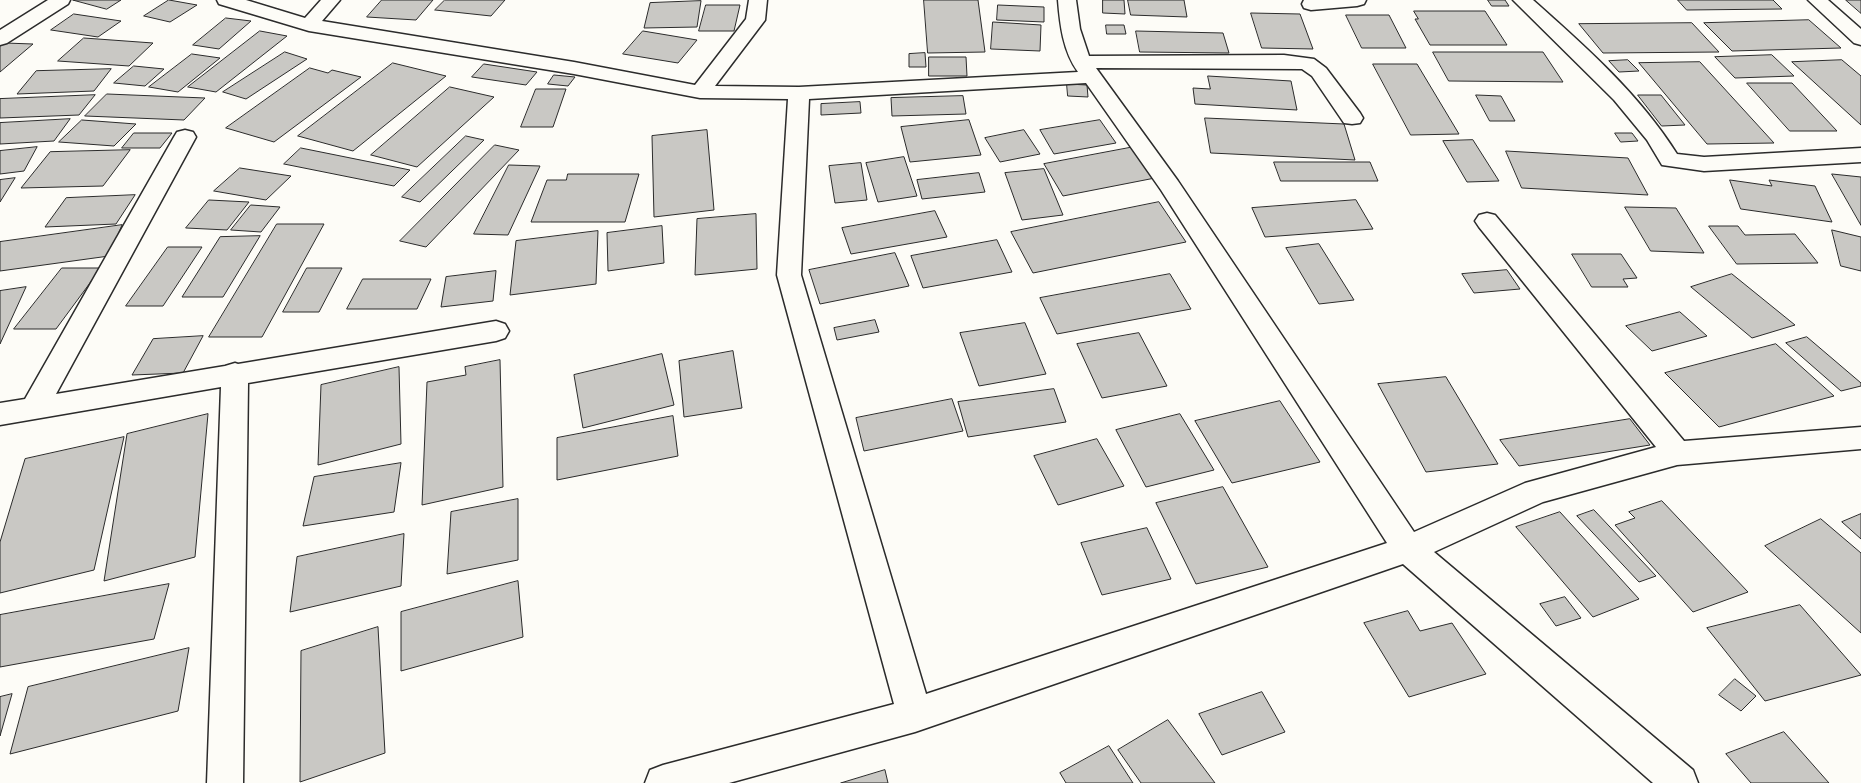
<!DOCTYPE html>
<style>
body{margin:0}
canvas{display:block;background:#fdfcf7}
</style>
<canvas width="1861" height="783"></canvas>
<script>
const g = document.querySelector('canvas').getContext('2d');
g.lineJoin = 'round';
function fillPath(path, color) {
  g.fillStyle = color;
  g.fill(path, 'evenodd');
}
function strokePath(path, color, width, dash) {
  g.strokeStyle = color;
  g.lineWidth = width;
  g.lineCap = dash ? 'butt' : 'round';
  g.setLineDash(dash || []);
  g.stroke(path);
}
const building = new Path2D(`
 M73,0H121L107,9Z
 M169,0L197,5L170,22L144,16Z
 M382,0H433L416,20L367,17Z
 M445,0H505L491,16L435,10Z
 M924,0H978L985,52L928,53Z
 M1103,0H1124L1125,14L1103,13Z
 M1128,0H1184L1187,17L1131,15Z
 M1488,0H1505L1509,6H1492Z
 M1678,0H1773L1782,9L1687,10Z
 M1846,0H1861V13Z
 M701,1L697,27L644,28L650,3Z
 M706,5H740L734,31H699Z
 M998,5L1044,7V22L997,20Z
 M1414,11H1485L1507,45H1430L1415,19H1418Z
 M1251,13L1300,14L1313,49L1262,48Z
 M74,14L121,21L98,37L51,30Z
 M1346,15H1389L1406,48H1362Z
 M226,18L251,21L219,49L193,45Z
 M1809,20L1841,48L1732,51L1704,23Z
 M993,22L1041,25L1040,51L991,49Z
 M1692,23L1719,52L1603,53L1579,24Z
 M1106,25H1124L1126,34H1107Z
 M260,31L287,36L216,92L188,87Z
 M643,31L697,40L678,63L623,54Z
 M1136,31L1223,33L1229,53L1140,52Z
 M84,38L153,43L129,66L58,61Z
 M5,43L33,44L0,72V46Z
 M285,52L307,59L246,99L223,92Z
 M1433,52H1543L1563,82L1449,81Z
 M925,53L926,67H909V54Z
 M192,54L220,58L178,92L149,87Z
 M1772,55L1794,76L1735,78L1715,57Z
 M929,57H966L967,76H929Z
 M1628,60L1639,71L1619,72L1609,61Z
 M1842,60L1861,76V125L1792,62Z
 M1700,62L1774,143L1707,144L1639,63Z
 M393,63L446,76L353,151L298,136Z
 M484,64L537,72L526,85L472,77Z
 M1373,64H1417L1459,134L1411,135Z
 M134,66L164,69L145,86L114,83Z
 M310,68L328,73L332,70L361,77L274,142L226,128Z
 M111,69L94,91L17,94L36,71Z
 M554,75L575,77L568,86L548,84Z
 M1208,76L1291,81L1297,110L1195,104L1193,88L1210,89Z
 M1747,83H1792L1837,131H1790Z
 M1067,84L1087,85L1088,97L1068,96Z
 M450,87L494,97L417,167L371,155Z
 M536,89H566L553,127H521Z
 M107,94L205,98L184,120L85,116Z
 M95,95L79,115L0,118V99Z
 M1476,95L1501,96L1515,121H1490Z
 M1638,95H1661L1685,125L1662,126Z
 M963,96L966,114L892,116L891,98Z
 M860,102L861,113L821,115V104Z
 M1205,118L1344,124L1355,160L1211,153Z
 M70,119L54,141L0,144V123Z
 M82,120L136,124L114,146L59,142Z
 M969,120L981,155L910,162L901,127Z
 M1100,120L1116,143L1054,154L1040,130Z
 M707,130L714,210L654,217L652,136Z
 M1024,130L1040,154L1000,162L985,138Z
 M134,133H172L160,148H122Z
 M1615,133H1632L1638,141L1621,142Z
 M466,136L484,140L420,202L402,197Z
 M1473,140L1499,181L1467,182L1443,141Z
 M495,145L519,150L426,247L400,241Z
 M37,147L24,171L0,174V151Z
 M1134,147L1155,178L1063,196L1044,164Z
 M301,148L410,170L394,186L284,164Z
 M130,150L103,186L21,188L50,152Z
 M1506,151L1628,158L1648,195L1522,188Z
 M904,157L917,196L878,202L866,163Z
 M1274,162H1370L1378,181H1281Z
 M861,163L867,200L835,203L829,166Z
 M509,165L540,166L508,235L474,234Z
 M240,168L291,176L266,200L214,191Z
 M1044,169L1063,215L1022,220L1005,173Z
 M979,173L985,192L922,199L917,180Z
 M568,174H639L625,222H531L547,180H566Z
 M1832,174L1861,177V225Z
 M15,178L0,202V180Z
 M1730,180L1772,186L1769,180L1815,186L1832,222L1741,209Z
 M135,195L116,224L45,227L66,198Z
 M209,200L249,202L227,230L186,228Z
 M1356,200L1373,229L1265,237L1252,208Z
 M1159,202L1186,242L1033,273L1011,232Z
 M251,205L280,207L261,232L231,230Z
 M1625,207L1676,208L1704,253L1651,251Z
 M935,211L947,237L851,254L842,228Z
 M756,214L757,269L695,275L697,219Z
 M277,224H324L262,337H209Z
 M122,225L109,256L0,271V242Z
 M662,226L664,263L608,271L607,233Z
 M1709,226H1738L1745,235L1795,234L1818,263L1737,264Z
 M1832,230L1861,237V271L1841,266Z
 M598,231L596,284L510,295L516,241Z
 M260,236L223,297H182L220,237Z
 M997,240L1012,272L923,288L911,256Z
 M1319,244L1354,300L1319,304L1286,248Z
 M168,247H202L163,306H126Z
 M895,253L909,286L820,304L809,270Z
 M1572,254H1621L1637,278L1623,279L1628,287H1592Z
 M62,268H101L56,329H14Z
 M307,268H342L319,312H283Z
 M1507,270L1520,289L1474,293L1462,274Z
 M496,271L493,301L441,307L446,277Z
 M1170,274L1191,309L1057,334L1040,298Z
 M1732,274L1795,325L1752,338L1691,287Z
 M363,279H431L417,309H347Z
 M26,287L0,344V291Z
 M1680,312L1707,336L1652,351L1626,326Z
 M875,320L879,332L837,340L834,328Z
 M1025,323L1046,374L979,386L960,333Z
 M1139,333L1167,386L1102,398L1077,344Z
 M203,336L183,373L132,375L153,339Z
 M1807,337L1861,383V386L1841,391L1786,343Z
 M1776,344L1834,396L1719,427L1665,373Z
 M733,351L742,408L684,417L679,361Z
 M662,354L674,405L583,428L574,375Z
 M500,360L503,487L422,505L427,382L466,375L465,367Z
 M399,367L401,444L318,465L321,385Z
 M1446,377L1498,464L1426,472L1378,384Z
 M1054,389L1066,422L968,437L958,402Z
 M952,399L963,431L864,451L856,418Z
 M1280,401L1320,462L1232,483L1195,421Z
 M208,414L195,557L104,581L127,434Z
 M1180,414L1214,470L1146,487L1116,430Z
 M673,416L678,456L557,480V438Z
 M1630,419L1650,445L1519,466L1500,440Z
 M124,437L94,570L0,593V542L25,459Z
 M1097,439L1124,486L1058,505L1034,456Z
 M401,463L394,512L303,526L314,477Z
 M1223,487L1268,567L1196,584L1156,503Z
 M518,499V560L447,574L451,512Z
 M1662,501L1748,592L1693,612L1615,525L1635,518L1629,512Z
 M1594,510L1656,576L1639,582L1577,516Z
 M1560,512L1639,599L1593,617L1516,527Z
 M1861,514V539L1842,522Z
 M1821,519L1861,553V633L1765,546Z
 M1147,528L1171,579L1102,595L1081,543Z
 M404,534L401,586L290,612L297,557Z
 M518,581L523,637L401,671V612Z
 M169,584L154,639L0,667V615Z
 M1565,597L1581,618L1556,626L1540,604Z
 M1800,605L1861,675L1765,701L1707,628Z
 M1408,611L1420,631L1452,623L1486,674L1409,697L1364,623Z
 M378,627L385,753L300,782L301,651Z
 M189,648L178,711L10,754L28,687Z
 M1735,679L1756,696L1741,711L1719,695Z
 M1262,692L1285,732L1222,755L1199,714Z
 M12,694L0,736V697Z
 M1168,720L1215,783H1141L1118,750Z
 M1784,732L1829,783H1751L1726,754Z
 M1109,746L1133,783H1066L1060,773Z
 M885,770L888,783H841Z`);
const street = new Path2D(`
 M48,0H70L68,4L7,43L0,45V30Z
 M217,0H246L305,18L321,0H340L322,21L574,62L695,85L746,19L749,0H767L765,20L715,86L799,87L1078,72C1063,51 1060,25 1058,0H1076L1080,29L1089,56L1284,55L1314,59L1326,68L1360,113L1363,118L1360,123L1352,124L1344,123L1312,76L1302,69L1096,68L1178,181L1414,532L1525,483L1656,447L1479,227L1475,221L1479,215L1487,213L1495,215L1684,441L1861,427V449L1677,465L1543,502L1434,552L1693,770L1698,783H1653L1403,564L915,732L729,783H645L650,770L663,765L894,704L777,275L788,99L700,98L574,74L309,31L219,4ZM1086,83L1161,190L1387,543L926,694L801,275L809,99Z
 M1304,0H1366L1364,4L1357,6L1311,10L1304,8L1302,4Z
 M1513,0H1533C1586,47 1639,94 1677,154L1704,157L1861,148V162L1704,171L1662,165L1647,140L1614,100Z
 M1808,0H1828L1861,29V45L1854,43Z
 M185,130L193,132L196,137L56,394L225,366L235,363L238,364L496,321L505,324L509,331L505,338L496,341L248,383L243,783H207L221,387L0,425V403L25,399L174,137L177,132Z`);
fillPath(building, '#c9c8c4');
strokePath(building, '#2b2b2b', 1);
strokePath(street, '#2b2b2b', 3);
fillPath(street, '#fdfcf7');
</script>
